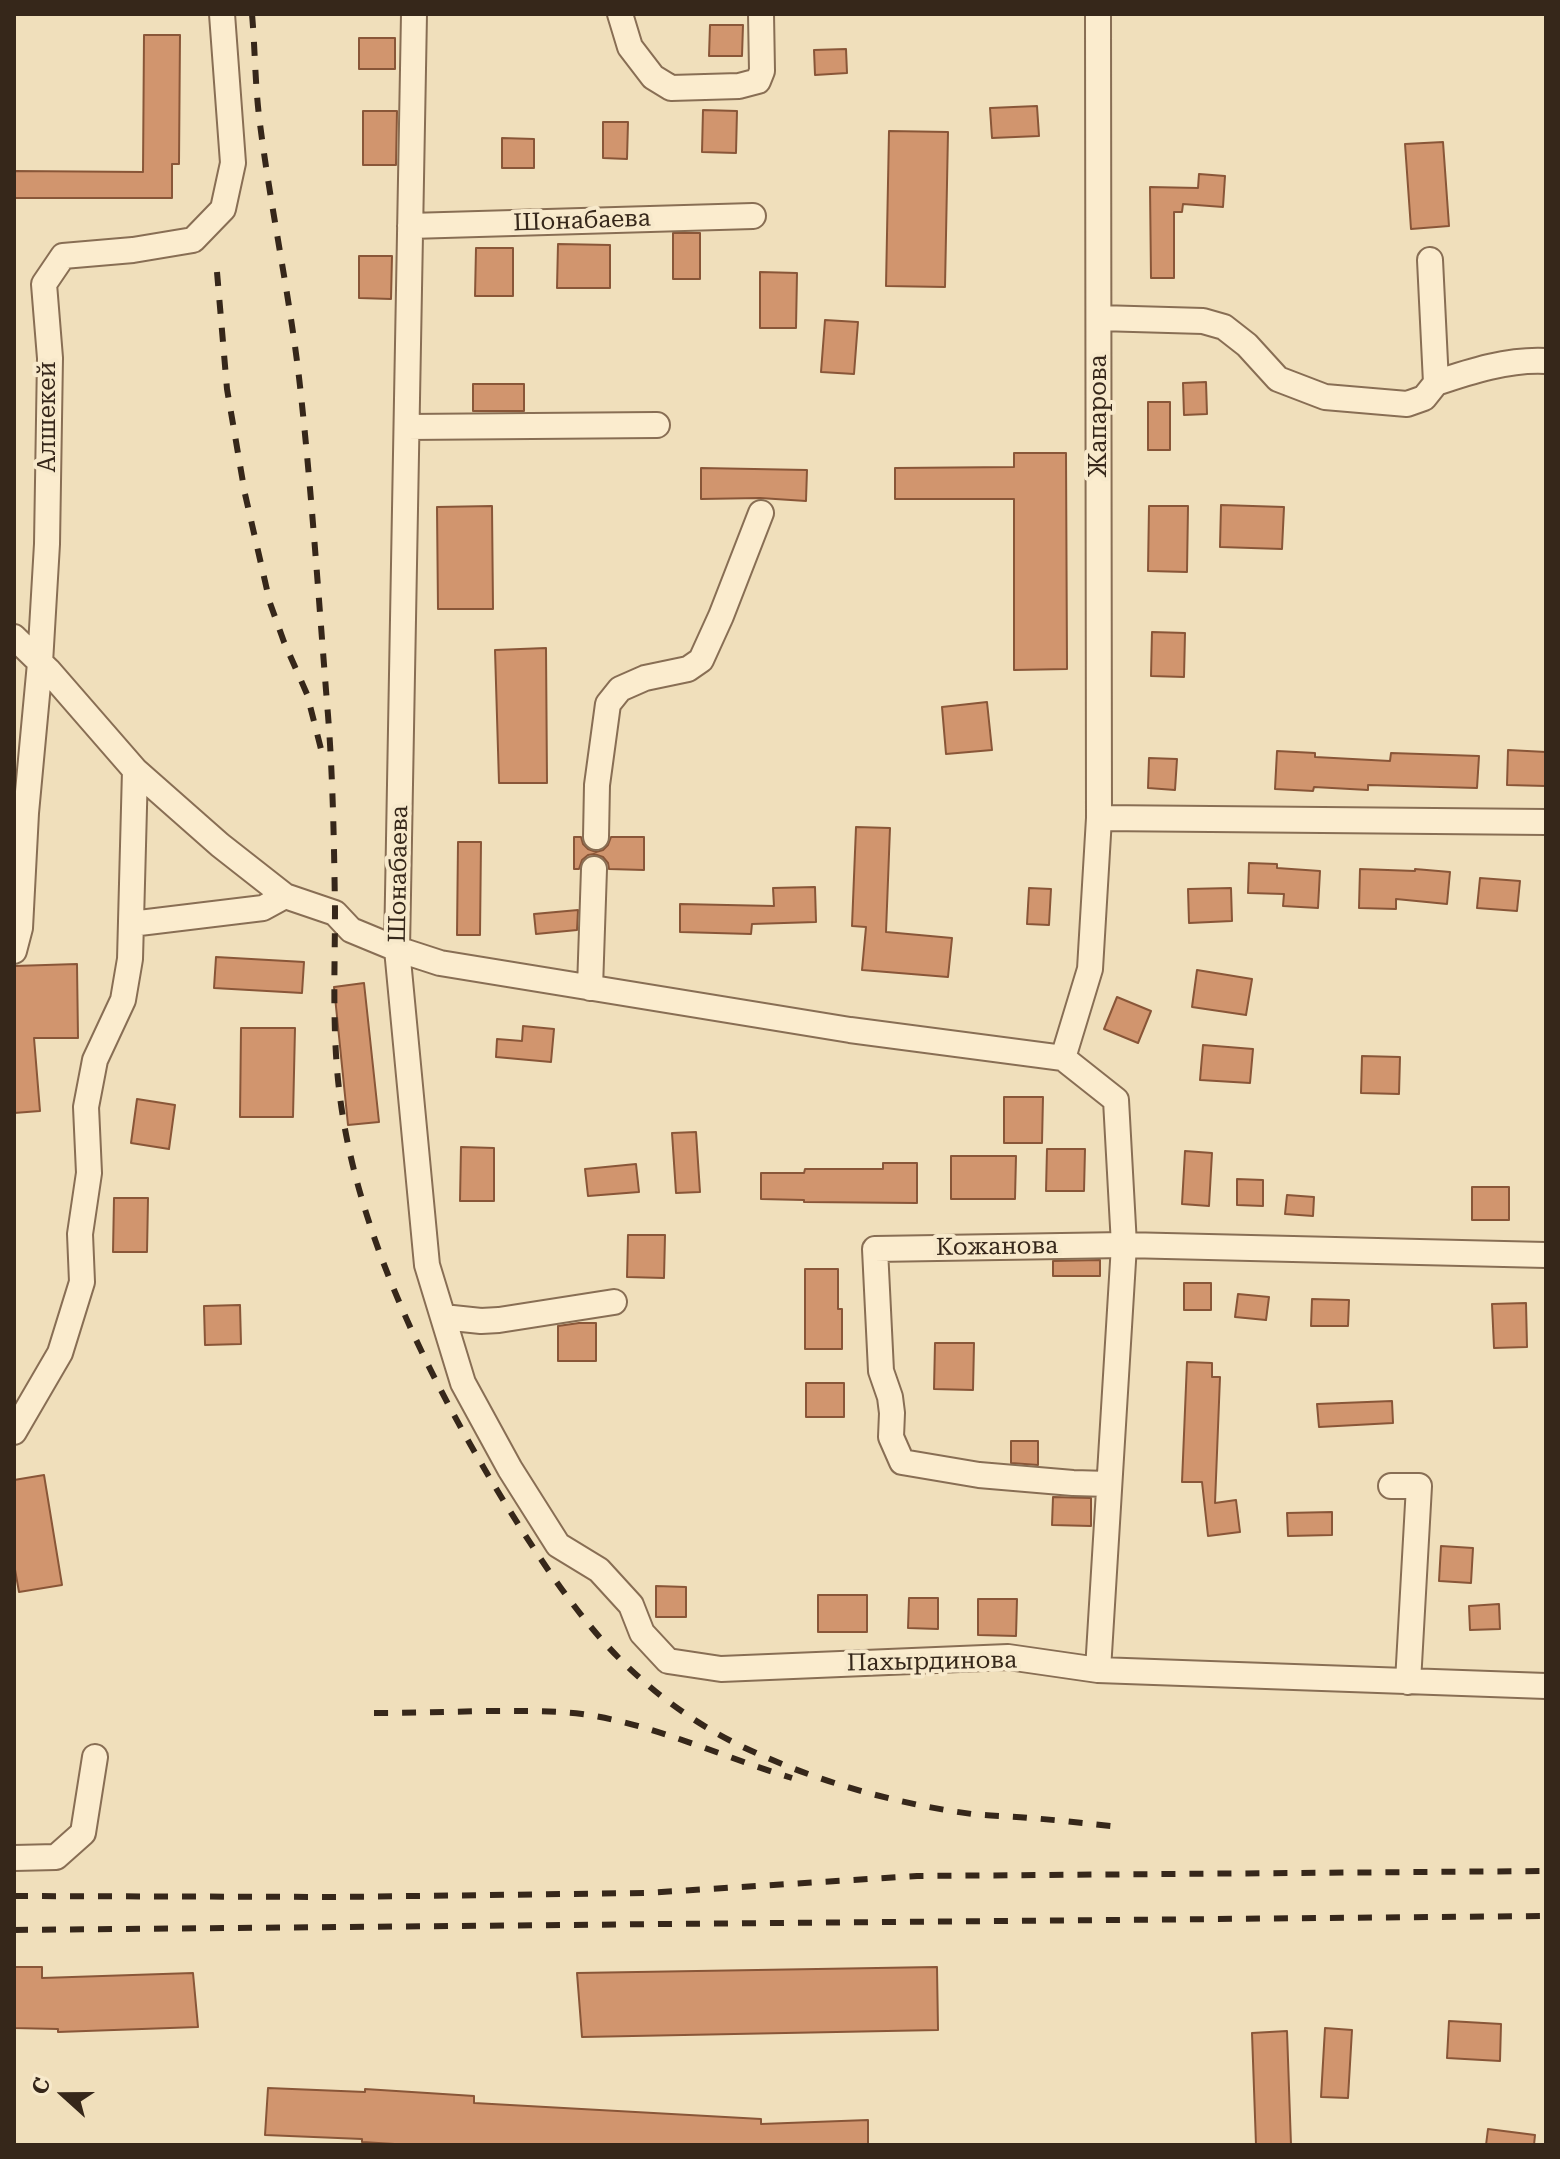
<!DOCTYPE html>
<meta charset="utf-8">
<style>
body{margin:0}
#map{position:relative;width:1560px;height:2159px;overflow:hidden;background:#f0dfbb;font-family:"Roboto Serif",serif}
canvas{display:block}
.frame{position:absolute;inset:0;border:16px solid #36271a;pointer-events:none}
.north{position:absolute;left:24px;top:2055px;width:80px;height:80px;-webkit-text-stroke:6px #f7e9cb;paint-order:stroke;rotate:291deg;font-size:22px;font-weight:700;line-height:32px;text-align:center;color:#36271a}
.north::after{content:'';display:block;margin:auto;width:28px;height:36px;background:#36271a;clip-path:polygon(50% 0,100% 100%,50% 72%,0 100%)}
</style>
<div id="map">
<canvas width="1560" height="2159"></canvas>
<div class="frame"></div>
<div class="north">С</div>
</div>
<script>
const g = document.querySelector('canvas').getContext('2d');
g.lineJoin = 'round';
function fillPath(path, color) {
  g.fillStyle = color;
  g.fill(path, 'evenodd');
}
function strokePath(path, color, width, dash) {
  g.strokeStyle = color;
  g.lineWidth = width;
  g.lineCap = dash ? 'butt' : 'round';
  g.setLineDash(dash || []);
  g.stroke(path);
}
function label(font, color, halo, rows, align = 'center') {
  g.font = font + ' "Roboto Serif",serif';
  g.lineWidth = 8;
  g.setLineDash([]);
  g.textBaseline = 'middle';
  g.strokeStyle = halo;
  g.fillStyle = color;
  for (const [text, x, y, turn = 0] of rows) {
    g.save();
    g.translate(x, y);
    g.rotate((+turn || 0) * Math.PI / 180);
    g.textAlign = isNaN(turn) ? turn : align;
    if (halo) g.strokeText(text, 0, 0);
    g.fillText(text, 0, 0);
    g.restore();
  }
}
const building = new Path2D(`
 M710,25H743L742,56H709Z
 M144,35H180L179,164H172V198H14V171L143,172Z
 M359,38H395V69H359Z
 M846,49L847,73L815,75L814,50Z
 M1037,106L1039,136L992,138L990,108Z
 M703,110L737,111L736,153L702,152Z
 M363,111H397L396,165H363Z
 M603,122H628L627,159L603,158Z
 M889,131L948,132L945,287L886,286Z
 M502,138L534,139V168H502Z
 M1443,142L1449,226L1411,229L1405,144Z
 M1199,174L1225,176L1223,207L1183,204L1182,212H1174V278H1151L1150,187L1198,188Z
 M673,233H700V279H673Z
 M558,244L610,245V288H557Z
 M476,248H513V296H475Z
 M359,256H392L391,299L359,298Z
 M760,272L797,273L796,328H760Z
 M825,320L858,322L854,374L821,372Z
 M1206,382L1207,414L1184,415L1183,383Z
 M473,384H524V411H473Z
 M1148,402H1170V450H1148Z
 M1014,453H1066L1067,669L1014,670V499H895V468L1014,467Z
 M701,468L807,470L806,501L760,498L701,499Z
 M1221,505L1284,507L1282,549L1220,547Z
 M492,506L493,609H438L437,507Z
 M1149,506H1188L1187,572L1148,571Z
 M1152,632L1185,633L1184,677L1151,676Z
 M546,648L547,783H499L495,650Z
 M987,702L992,750L946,754L942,707Z
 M1508,750L1546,752V786L1507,785Z
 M1277,751L1315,753V757L1390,761L1391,753L1479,756L1477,788L1368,785V790L1314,787L1313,791L1275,789Z
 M1149,758L1177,759L1175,790L1148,788Z
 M856,827L890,828L886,932L952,938L948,977L862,970L866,927L852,926Z
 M574,837H581L583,844L588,849L596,852L603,850L608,845L611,837H644V870L609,869L608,863L603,857L594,854L588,855L582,860L579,869H574Z
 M458,842H481L480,935H457Z
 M1249,863L1277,864V868L1320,871L1318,908L1283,906L1284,894L1248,893Z
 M1360,869L1415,871V869L1450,872L1447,904L1396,899V909L1359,908Z
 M1480,878L1520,881L1517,911L1477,908Z
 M815,887L816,922L752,924L751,934L680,932V904L774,906L773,888Z
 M1029,888L1051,889L1049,925L1027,924Z
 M1231,888L1232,921L1189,923L1188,889Z
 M578,910L577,930L536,934L534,914Z
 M216,957L304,962L302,993L214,988Z
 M77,964L78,1038H34L40,1111L14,1113V966Z
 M1197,970L1252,979L1246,1015L1192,1007Z
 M364,983L379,1122L348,1125L334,987Z
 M1117,997L1151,1011L1138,1043L1104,1029Z
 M523,1026L554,1029L551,1062L496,1057L497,1039L522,1041Z
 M241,1028H295L293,1117H240Z
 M1203,1045L1253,1049L1250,1083L1200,1080Z
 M1362,1056L1400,1057L1399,1094L1361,1093Z
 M1004,1097H1043L1042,1143H1004Z
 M137,1099L175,1105L169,1149L131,1143Z
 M696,1132L700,1192L676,1193L672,1133Z
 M461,1147L494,1148V1201H460Z
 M1047,1149H1085L1084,1191H1046Z
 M1185,1151L1212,1153L1209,1206L1182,1204Z
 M951,1156H1016L1015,1199H951Z
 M883,1163H917V1203L804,1202V1200L761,1199V1173H804L805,1169H883Z
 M636,1164L639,1192L588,1196L585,1169Z
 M1237,1179L1263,1180V1206L1237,1205Z
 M1472,1187H1509V1220H1472Z
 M1287,1195L1314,1197L1313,1216L1285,1214Z
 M114,1198H148L147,1252H113Z
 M628,1235H665L664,1278L627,1277Z
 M1100,1260V1276H1053V1261Z
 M805,1269H838V1309H842V1349H805Z
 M1184,1283H1211V1310H1184Z
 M1238,1294L1269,1297L1266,1320L1235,1317Z
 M1312,1299L1349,1300L1348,1326H1311Z
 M1526,1303L1527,1347L1494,1348L1492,1304Z
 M240,1305L241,1344L205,1345L204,1306Z
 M579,1323H596V1361H558V1326Z
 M935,1343H974L973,1390L934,1389Z
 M1187,1362L1212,1363V1377H1220L1215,1503L1236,1500L1240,1532L1208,1536L1202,1482H1182Z
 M806,1383H844V1417H806Z
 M1392,1401L1393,1423L1319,1427L1317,1404Z
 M1011,1441H1038V1465L1011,1463Z
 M44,1475L62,1585L19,1592L14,1564V1480Z
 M1053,1497L1091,1498V1526L1052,1525Z
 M1332,1512V1535L1288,1536L1287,1513Z
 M1441,1546L1473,1548L1471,1583L1439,1581Z
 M656,1586L686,1587V1617H656Z
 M818,1595H867V1632H818Z
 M909,1598H938V1629L908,1628Z
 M978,1599H1017L1016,1636L978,1635Z
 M1499,1604L1500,1629L1470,1630L1469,1606Z
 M14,1967H42V1978L193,1973L198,2027L58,2032V2029L14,2028Z
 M937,1967L938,2030L582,2037L577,1973Z
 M1449,2021L1501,2024L1500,2061L1447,2058Z
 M1325,2028L1352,2030L1348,2098L1321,2097Z
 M1287,2031L1291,2145H1256L1252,2033Z
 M268,2088L365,2092V2089L474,2096V2103L761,2119V2124L868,2120V2145H411L362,2142V2139L265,2135Z
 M1488,2129L1535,2135L1534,2145H1486Z`);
const minor = new Path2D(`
 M414,14L397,949L427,1265L463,1383L510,1469L558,1545L599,1570L631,1605L642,1633L668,1661L721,1669L1008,1657L1098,1670L1546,1686
 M620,14L630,47L653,77L671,88L739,86L758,81L762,71L761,14
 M410,226L753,216
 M1099,318L1203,321L1224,327L1247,345L1278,379L1325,397L1407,404L1424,398L1436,383L1430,260
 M1436,383C1471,371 1509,359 1546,361
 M407,427L657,425
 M14,637L48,670L135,770L220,845L285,896L335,913L351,930L397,949L440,963L850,1030L1063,1058L1116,1100L1124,1245L1098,1670
 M1099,818L1546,822
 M596,837L597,785L608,704L620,689L645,678L688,669L701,660L721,616L761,513
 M131,924L263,908L285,896
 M14,951L20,928L26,813L40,663L47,544L50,358L44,284L63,256L133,250L193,240L223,209L233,163L222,14
 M590,988L594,869
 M1063,1058L1090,969L1099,818L1098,14
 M443,1317L481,1321L499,1320L614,1302
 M14,1432L60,1353L82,1282L80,1234L89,1173L86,1107L95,1060L123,1000L130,959L135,770
 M1109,1484L1073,1483L979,1475L902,1462L891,1437L892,1413L890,1397L881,1371L875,1249L1124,1245L1546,1255
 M1391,1486H1419L1408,1682
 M14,1858L56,1857L83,1833L95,1757`);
const rail = new Path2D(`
 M252,14C255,48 255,82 259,116C270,206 290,296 300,386C312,495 319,605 328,715C333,779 334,843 335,908C335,968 332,1029 339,1089C356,1240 440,1401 520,1527C553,1579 593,1637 640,1678C673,1708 713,1734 754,1752C822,1783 898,1804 972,1814C991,1816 1010,1816 1029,1818C1059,1820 1089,1824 1120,1827
 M217,272L227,389L245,494L270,603L284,642L307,694L321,749
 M374,1713C411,1713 447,1712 484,1711C517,1711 549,1710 582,1714C654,1724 722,1757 792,1778
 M14,1896L339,1897L644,1893L917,1876L1546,1871
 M14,1930L1546,1916`);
const streetNames = [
 ["Шонабаева",582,221,-2],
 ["Жапарова",1099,416,-90],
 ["Алшекей",48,417,-90],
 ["Шонабаева",399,874,-89],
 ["Кожанова",997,1247,-1],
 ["Пахырдинова",932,1662,-1]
];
fillPath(building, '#d1956e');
strokePath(building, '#895638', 2);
strokePath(minor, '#886e54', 28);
strokePath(minor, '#fbecce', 24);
strokePath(rail, '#36271a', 6, [14, 14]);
label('24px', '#36271a', '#f7e9cb', streetNames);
</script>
